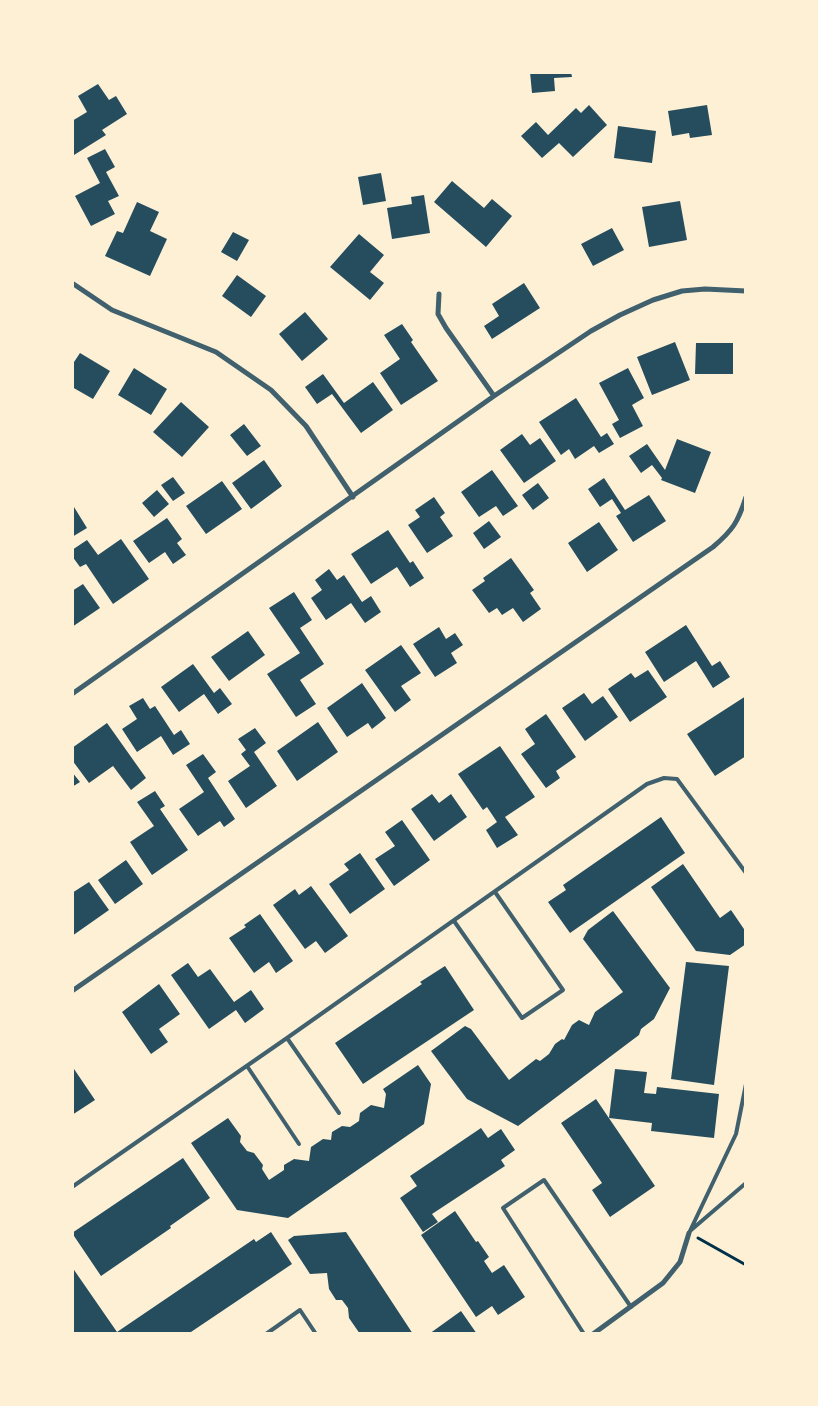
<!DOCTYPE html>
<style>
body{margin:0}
#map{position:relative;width:818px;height:1406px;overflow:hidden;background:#fdf0d5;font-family:"Asap Condensed",sans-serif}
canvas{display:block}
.frame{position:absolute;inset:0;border:74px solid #fdf0d5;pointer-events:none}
</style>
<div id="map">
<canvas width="818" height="1406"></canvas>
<div class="frame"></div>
</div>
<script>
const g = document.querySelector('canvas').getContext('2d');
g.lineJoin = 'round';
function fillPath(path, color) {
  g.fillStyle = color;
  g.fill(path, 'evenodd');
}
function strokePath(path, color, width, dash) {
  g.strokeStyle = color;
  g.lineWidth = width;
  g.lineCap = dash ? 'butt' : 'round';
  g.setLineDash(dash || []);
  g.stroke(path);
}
const building = new Path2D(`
 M530,72H571L572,77L554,78L555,91L532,93Z
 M98,84L109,100L116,96L127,114L102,130L106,135L74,155L72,152V121L87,112L78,96Z
 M589,105L607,125L573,157L559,143L542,158L521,136L536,122L548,135L576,108L581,113Z
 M707,105L712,135L690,138L689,133L672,136L668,111Z
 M618,126L656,131L652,163L614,158Z
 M105,149L115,167L106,172L119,196L108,201L115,214L91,226L75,196L100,183L87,158Z
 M381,173L386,201L363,205L358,177Z
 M452,181L484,208L492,199L512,216L486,247L434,202Z
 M424,195L430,233L392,239L387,208L412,204L411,197Z
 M680,201L687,240L649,247L642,207Z
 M137,202L159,212L150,231L167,239L150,276L105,256L117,231L123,233Z
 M612,228L624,250L593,266L581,244Z
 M233,232L249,240L237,261L221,252Z
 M359,234L384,255L370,272L384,283L370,300L330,267Z
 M237,275L266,296L251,317L222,296Z
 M524,283L540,308L492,339L484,326L499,316L492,304Z
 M305,312L328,339L302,361L279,334Z
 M402,324L413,340L411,342L438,381L401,405L380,373L400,359L384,335Z
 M675,342L690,380L652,395L637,357Z
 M696,343H733V374H695Z
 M80,353L110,371L93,399L72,387V365Z
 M134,368L167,389L151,415L118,395Z
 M628,368L644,398L632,405L643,426L620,438L612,424L619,420L599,383Z
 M323,374L344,403L373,382L393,410L361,433L332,394L317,404L305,387Z
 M576,398L601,437L607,433L614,444L599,453L594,446L575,459L569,449L561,455L539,422Z
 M181,402L209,427L182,457L153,432Z
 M244,424L261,446L247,456L230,435Z
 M522,434L530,445L540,438L556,461L524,483L500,450Z
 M677,439L711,452L695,493L661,480L662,478L652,465L641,473L629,456L647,444L665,470Z
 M264,460L282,486L251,509L232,483Z
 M492,470L518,506L503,516L496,506L479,517L461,492Z
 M173,477L185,493L173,501L161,485Z
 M604,478L625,510L649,495L666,521L633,542L616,516L621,513L612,499L600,507L588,489Z
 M222,481L242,509L206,534L186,506Z
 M538,483L549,498L533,510L522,495Z
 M157,490L169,504L154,517L142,503Z
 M434,497L445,513L440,517L453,536L427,553L408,525L420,517L415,510Z
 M74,507L87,528L72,537V508Z
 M167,518L182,539L177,543L186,555L173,564L165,552L149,563L133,541Z
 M489,521L501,537L484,549L473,533Z
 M599,522L618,550L587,572L568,543Z
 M388,530L410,563L413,561L424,578L410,587L397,567L371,584L351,554Z
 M121,539L149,579L113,604L86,564L80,567L72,556V550L87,540L98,555Z
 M511,558L534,590L530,593L541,609L523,622L513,608L502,615L497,608L489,613L472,590L485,581L483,578Z
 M329,569L337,580L344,575L362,602L371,596L381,612L365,623L351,603L326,620L311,598L322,590L315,580Z
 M83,584L100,608L72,627V591Z
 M294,592L312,620L300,628L324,664L300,680L316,704L296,717L267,674L300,653L269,608Z
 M686,625L712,666L720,661L730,677L713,688L696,661L664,682L645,652Z
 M439,627L446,639L455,633L463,645L451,653L457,663L435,677L413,644Z
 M248,631L265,655L229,681L211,657Z
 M401,645L421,673L401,686L411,700L395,712L365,670Z
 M193,664L214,693L220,688L232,704L218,714L204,694L179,712L161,687Z
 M648,670L667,697L630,722L608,689L631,673L635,678Z
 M362,683L386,718L372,729L368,723L347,737L327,708Z
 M584,693L592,704L603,696L618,717L585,741L562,708Z
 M746,696V756L715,776L687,734Z
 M143,698L150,709L155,706L174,735L181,730L190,744L173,755L161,736L137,752L122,729L137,719L129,706Z
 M546,714L576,757L556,771L560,778L546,788L521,754L535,744L525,729Z
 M318,722L338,752L297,781L277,751Z
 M107,723L146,778L131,790L113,766L89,783L72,760V748Z
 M255,728L266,743L254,752L277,786L246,808L228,781L250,766L241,754L246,750L238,739Z
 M500,746L535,797L505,817L518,835L497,848L486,830L497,822L487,807L483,810L458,774Z
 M203,754L216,772L208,778L235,819L224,827L220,821L198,836L179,809L204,792L186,765Z
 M72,772L80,782L72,787Z
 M155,791L165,806L160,809L188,850L152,875L130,842L154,826L137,802Z
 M432,794L439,803L451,794L467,817L434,841L411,809Z
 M661,817L685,853L570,933L548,902L566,890L563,885Z
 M402,820L430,860L394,886L375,859L395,846L385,832Z
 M360,853L385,889L350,914L329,884L349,870L344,864Z
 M126,860L143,884L115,904L98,880Z
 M683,864L720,918L731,910L746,932V944L730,955L696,951L651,887Z
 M89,882L109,910L72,936V893Z
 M311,886L348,936L325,953L316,941L305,949L273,905L295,889L299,895Z
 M613,911L670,988L654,1019L641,1029L639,1035L518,1126L467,1099L431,1051L465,1026L471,1029L509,1080L536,1059L540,1061L549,1054L555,1044L562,1039L564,1040L572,1025L579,1020L589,1025L595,1012L623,992L583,939L588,930Z
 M260,914L293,961L276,973L269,962L254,973L229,938L246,927L244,925Z
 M686,962L729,966L714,1085L671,1079Z
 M188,963L198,977L210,969L234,1002L251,990L264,1009L245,1023L236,1010L209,1029L171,975Z
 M445,966L474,1010L363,1084L335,1043L422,984L420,982Z
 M159,984L180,1014L159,1029L168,1042L151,1054L122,1012Z
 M418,1065L431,1084L424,1124L288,1218L237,1210L191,1143L228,1118L241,1136L240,1142L247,1151L254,1153L263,1165L262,1169L269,1180L284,1170V1165L294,1159L309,1161L311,1147L323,1139L331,1140L332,1132L342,1126L350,1127L359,1121L360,1113L371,1105L384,1108L386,1094L383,1089Z
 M72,1066L95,1100L72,1115Z
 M615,1069L647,1072L644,1093L656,1094L657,1087L719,1094L714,1138L651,1131L652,1123L609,1118Z
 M596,1099L655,1186L610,1217L592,1190L602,1183L561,1123Z
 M481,1128L488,1138L501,1129L515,1150L501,1160L505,1166L432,1214L438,1222L423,1232L400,1198L417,1186L410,1176Z
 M183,1158L210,1198L170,1226L171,1228L101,1276L72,1233Z
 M455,1211L476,1242L478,1241L489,1257L484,1261L492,1273L504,1265L525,1297L498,1315L492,1306L476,1317L421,1235Z
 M271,1232L292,1264L188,1334H72V1267L117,1332L254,1239L256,1242Z
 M346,1232L413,1334H360L349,1318L348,1308L342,1300H336L329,1289L327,1273L310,1274L288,1240L294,1236Z
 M461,1311L477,1334H429Z`);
const path = new Path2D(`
 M698,1238L746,1265`);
const service = new Path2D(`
 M454,921L522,1018L563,990L495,892
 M287,1038L339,1113
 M247,1066L299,1144
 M72,1187L287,1038L647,784L664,778L677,779L746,873
 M690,1231L746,1183
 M689,1233L736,1134L746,1084
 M266,1334L300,1310L316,1334
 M584,1334L503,1208L544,1180L631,1307`);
const minor = new Path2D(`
 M72,283L112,310L216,352L271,390L306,426L353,497
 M439,294L438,314L446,328L494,396
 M72,694L494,396L591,331L620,315L653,300L682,291L705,289L746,291
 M72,991L713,547C733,530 738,522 746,497
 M593,1334L663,1283L680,1262L689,1233`);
fillPath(building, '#264d5e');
strokePath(path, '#003049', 3);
strokePath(service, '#3f606c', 4);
strokePath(minor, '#3f606c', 5);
</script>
